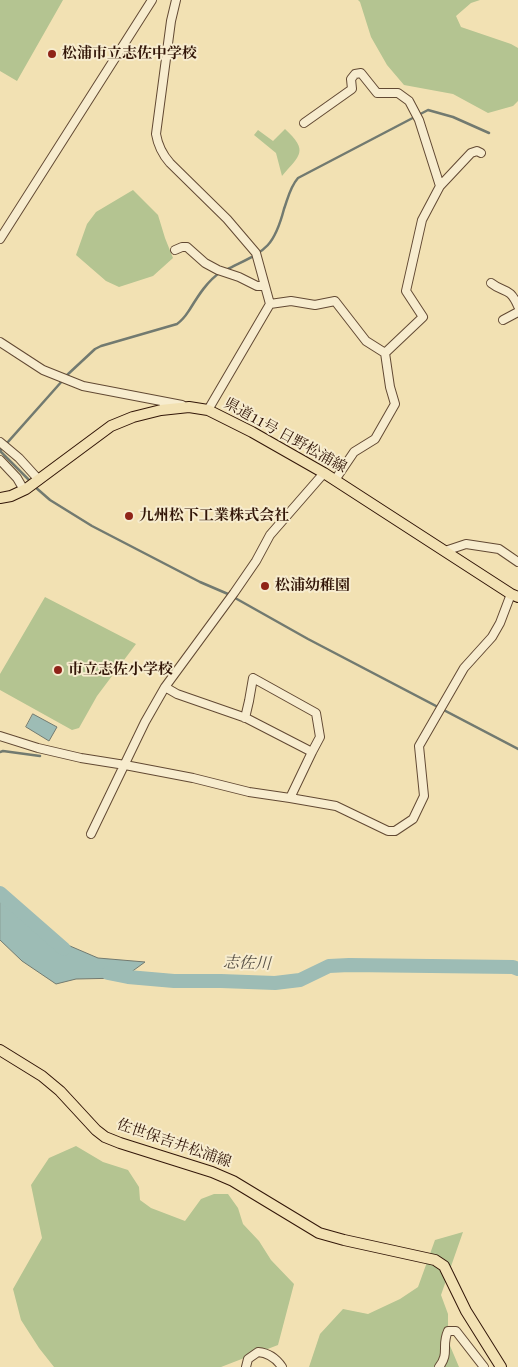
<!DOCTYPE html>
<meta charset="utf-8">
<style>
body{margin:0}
canvas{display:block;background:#f2e1b3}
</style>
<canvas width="518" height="1367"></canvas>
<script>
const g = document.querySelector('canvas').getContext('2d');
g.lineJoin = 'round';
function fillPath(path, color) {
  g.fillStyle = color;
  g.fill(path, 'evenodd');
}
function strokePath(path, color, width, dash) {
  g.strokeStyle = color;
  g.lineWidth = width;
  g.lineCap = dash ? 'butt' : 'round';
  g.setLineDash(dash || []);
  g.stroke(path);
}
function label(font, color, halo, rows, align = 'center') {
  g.font = font + ' "Gentium Book Plus","Noto Serif JP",serif';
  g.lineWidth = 4;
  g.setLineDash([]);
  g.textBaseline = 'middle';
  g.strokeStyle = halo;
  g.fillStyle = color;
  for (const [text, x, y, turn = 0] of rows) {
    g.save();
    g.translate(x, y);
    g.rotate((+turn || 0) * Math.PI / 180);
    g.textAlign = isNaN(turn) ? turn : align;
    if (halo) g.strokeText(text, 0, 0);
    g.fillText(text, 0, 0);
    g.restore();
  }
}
const green = new Path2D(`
 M0,0H63L17,81L0,71Z
 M358,0H480L471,3L456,16L461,27L511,44L518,48V101L513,106L488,113L453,94L404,85L387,65L371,37L360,2Z
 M285,129C309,151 300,155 282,176L276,153L254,135L258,130L273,141Z
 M133,190L158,215L165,238L173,258L153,276L119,287L106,281L76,255L87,224L96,212Z
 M45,597L136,644L97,696L79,728L72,730L0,690V674Z
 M76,1146L103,1162L128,1170L139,1187L140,1200L151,1208L185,1221L201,1199L214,1194H228L238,1208L243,1224L259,1241L271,1260L294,1284L278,1345L221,1367H54L39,1348L21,1320L13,1289L42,1238L31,1185L49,1158Z
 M463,1232L441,1295L448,1314V1341L459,1367H309L320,1334L343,1309L368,1314L400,1299L418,1287L435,1240Z`);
const water = new Path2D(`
 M33,714L57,727L49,741L26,727Z
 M0,899L42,934L98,958L145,962L123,978L76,979L56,984L22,961L0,940Z`);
const stream = new Path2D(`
 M226,270C263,251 273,251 284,209C288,198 290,187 298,178L428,110L453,117L489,133
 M66,376L95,349L101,346L177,324C184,319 186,315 190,309C198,296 208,280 221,272
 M0,451L63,380
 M0,451L31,482
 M34,486L50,500L92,526L200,582L228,594L308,639L518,749
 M0,752L3,751L40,756`);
const river = new Path2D(`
 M0,893L64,949
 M108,973L128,977L174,981H221L275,983L300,980L329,966L349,965L513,967L518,969`);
const minor = new Path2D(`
 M176,0L171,21L156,134C158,146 162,154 170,163L227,219L256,253L270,304
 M304,123L352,89L351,79L355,74L361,73L377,93H398L409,101L419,120L440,186L422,220L406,291L423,317L385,353
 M440,186L471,153L477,151L481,153
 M0,239L152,0
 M175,250L182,247H187L205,263L218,270L239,277L257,286H265
 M491,283C505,294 509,286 518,306
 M503,320L518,312
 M0,342L43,370L83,386L182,405
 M208,410L270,304L291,301L315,305L335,301L366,341L385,353L390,387L395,404L375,439L354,452L335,480
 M0,442L19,458L39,480
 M0,460L17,478L24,490
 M445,551L466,544L499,549L518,562
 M165,687L177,694L246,718L312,752L290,798
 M245,718L249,701L253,678L316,713L320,737L312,752
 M0,736L38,748L81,758L125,765L193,778L249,792L290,798L336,806L388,831H395L413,819L424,796L419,746L464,668L492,637L500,623L511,594
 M91,834L145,722L165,687L234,593L256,561L270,535L324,473
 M246,1367L248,1359L258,1352C269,1353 276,1358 282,1367
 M439,1367C450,1353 441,1346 448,1331H456L484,1367`);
const major = new Path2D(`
 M0,498L11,496L26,489L111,426L133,417L161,410L189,407L208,410L252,432L324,473L511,594L518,597
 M0,1050L42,1076L60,1091L96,1130L105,1137L120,1143L212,1172L233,1181L319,1233L344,1240L435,1260L444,1266L466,1311L501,1367`);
const markers = [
 [52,54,5,"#8f2418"],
 [129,516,5,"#8f2418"],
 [265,586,5,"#8f2418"],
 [58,670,5,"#8f2418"]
];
const poiNames = [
 ["松浦市立志佐中学校",62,54],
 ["九州松下工業株式会社",139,516],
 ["松浦幼稚園",275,586],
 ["市立志佐小学校",68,670]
];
const streetNames = [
 ["県道11号 日野松浦線",285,436,29],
 ["佐世保吉井松浦線",174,1144,19]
];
const waterNames = [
 ["志佐川",247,964,2]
];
fillPath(green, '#b4c491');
fillPath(water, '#9dbcb5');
strokePath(water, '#727a70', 1);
strokePath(stream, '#727a70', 2.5);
strokePath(river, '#9dbcb5', 14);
strokePath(minor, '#624933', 10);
strokePath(major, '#321608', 12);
strokePath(minor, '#f7ecce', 8);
strokePath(major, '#f2e1b3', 10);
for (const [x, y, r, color] of markers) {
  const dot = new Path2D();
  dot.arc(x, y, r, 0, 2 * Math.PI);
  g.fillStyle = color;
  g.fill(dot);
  strokePath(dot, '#f7ecce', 2);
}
label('bold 15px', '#321608', '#f7ecce', poiNames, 'left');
label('15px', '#321608', '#f7ecce', streetNames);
label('italic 16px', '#575045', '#f7ecce', waterNames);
</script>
